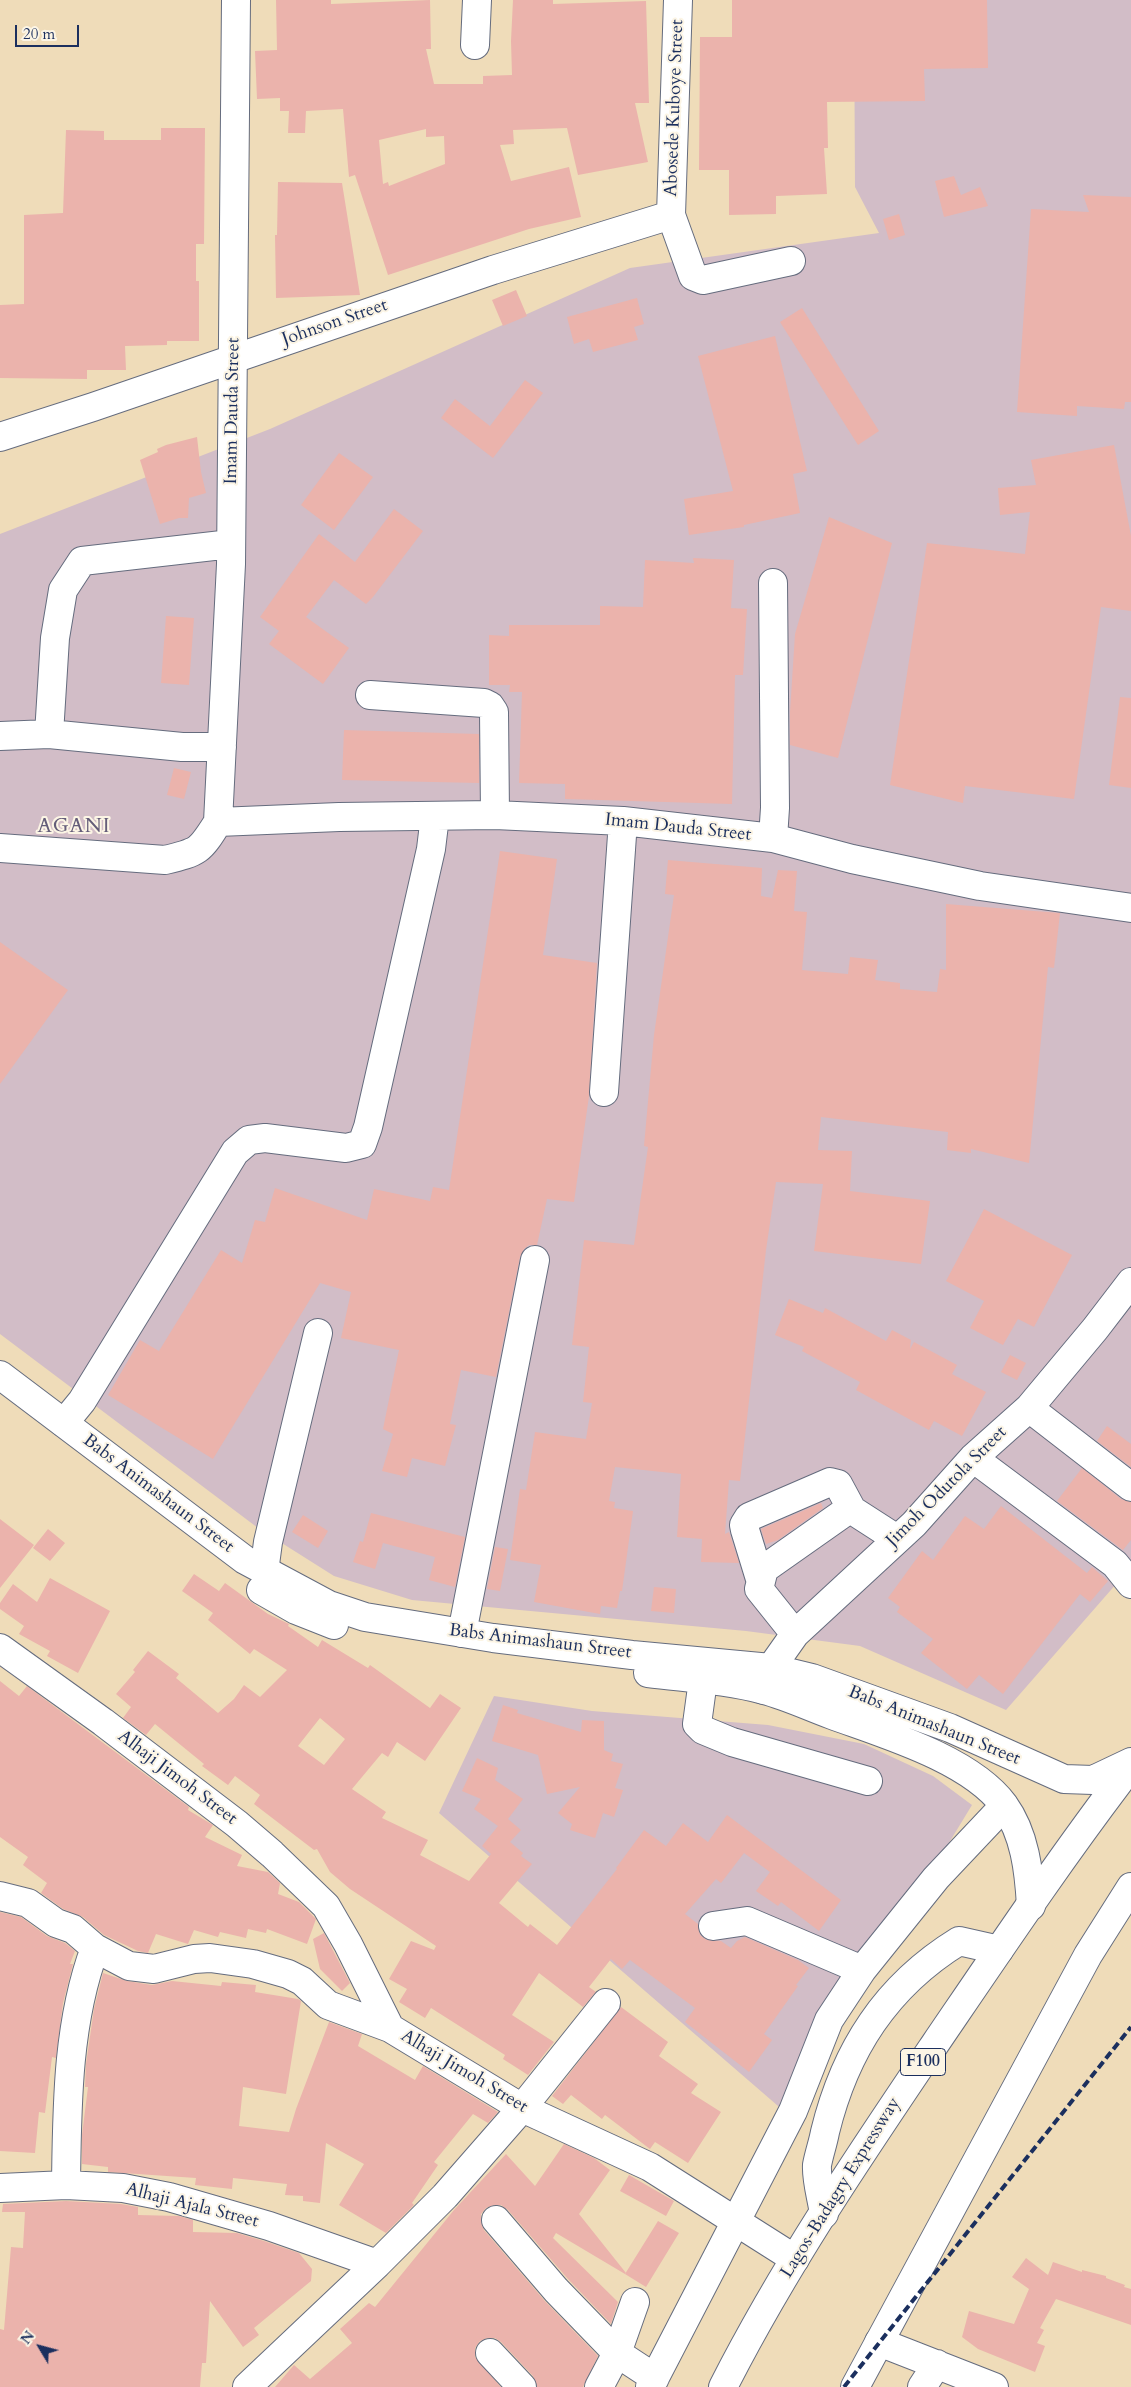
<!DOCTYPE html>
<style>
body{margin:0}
#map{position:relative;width:1131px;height:2387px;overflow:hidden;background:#efdcb9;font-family:Cardo,serif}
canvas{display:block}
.north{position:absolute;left:15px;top:2322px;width:50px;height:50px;-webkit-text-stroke:4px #fcf5e5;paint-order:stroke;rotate:307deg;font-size:14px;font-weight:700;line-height:20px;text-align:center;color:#1b2f5e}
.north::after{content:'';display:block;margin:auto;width:18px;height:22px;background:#1b2f5e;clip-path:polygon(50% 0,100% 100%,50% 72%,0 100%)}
.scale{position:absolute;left:15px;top:25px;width:64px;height:22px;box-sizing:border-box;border:2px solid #1b2f5e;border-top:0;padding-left:6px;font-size:15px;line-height:18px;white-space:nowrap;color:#1b2f5e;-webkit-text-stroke:4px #fcf5e5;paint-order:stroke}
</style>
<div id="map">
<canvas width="1131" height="2387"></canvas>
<div class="north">N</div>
<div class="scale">20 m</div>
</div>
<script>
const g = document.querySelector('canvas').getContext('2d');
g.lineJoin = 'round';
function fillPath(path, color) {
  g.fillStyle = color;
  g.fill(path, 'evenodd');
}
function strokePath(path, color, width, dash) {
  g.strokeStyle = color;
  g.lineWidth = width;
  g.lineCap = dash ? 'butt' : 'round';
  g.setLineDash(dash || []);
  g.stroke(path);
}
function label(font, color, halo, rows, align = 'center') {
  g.font = font + ' Cardo,serif';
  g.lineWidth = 4;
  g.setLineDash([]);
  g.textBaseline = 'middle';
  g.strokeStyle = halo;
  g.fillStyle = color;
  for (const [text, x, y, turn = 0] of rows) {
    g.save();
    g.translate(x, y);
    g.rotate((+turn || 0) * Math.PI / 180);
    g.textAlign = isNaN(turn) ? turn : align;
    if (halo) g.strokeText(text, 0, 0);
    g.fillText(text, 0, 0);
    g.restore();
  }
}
const industrial = new Path2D(`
 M854,0H1131V1567L1006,1710L860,1646L746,1631L412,1600L334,1576L258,1528L0,1334V534L270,429L630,268L879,233L855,187Z
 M494,1696L592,1711L768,1725L864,1744L933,1776L972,1805L785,2112L439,1813Z`);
const building = new Path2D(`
 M276,0H331V4L430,0L431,49H426L434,84H483V76L512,75L511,41L513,0H553V4L646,1L649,103H635L648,162L578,175L567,128L513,130L514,144L500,145L511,181L569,167L581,217L529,229L388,275L355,175L349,177L343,109L306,111L305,133H288L289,111H280V98L257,99L255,51L277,50ZM426,129V137L444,136L445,164L389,186L388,182L383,184L379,140Z
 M732,0H987L988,68L924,69L925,101L827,102L828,148H824L827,194L776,196V214L729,215V170H699L700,37H732Z
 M161,128H205L204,244H196V281H199V341H167V345L125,346L126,370H87V379L0,378V305L24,304V215L63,213L66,130L104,131V140H161Z
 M954,176L961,195L980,187L988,206L944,217L935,181Z
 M278,182L342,183L360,295L276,298L275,235H277Z
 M1083,195L1131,197V402H1125L1124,409L1077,406V416L1017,412L1031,209L1089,212Z
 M899,214L905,235L889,240L883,219Z
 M516,290L527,316L503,326L492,300Z
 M637,298L644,324L634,327L638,340L593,352L589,339L574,344L567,317Z
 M802,308L879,431L858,445L780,322Z
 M775,336L807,471L793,474L800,513L744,525V527L689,535L684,499L733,491L698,356Z
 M525,380L543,393L493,458L441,418L455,399L490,426Z
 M197,437L201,472L206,493L189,498L188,518H179L160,524L140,460L158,452L157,449L166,445Z
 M1114,445L1131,536V611L1101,607L1074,799L965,786L963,803L890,785L927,543L1025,554L1030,512L1000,515L998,488L1036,485L1031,460Z
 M339,453L373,477L334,530L301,505Z
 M394,509L423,531L373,597L366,604L334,580L306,617L349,648L323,684L269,644L279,631L260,617L319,534L355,562Z
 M829,517L892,543L838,758L790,745V712L795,634Z
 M693,558L734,560L731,608L747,609L743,675H735L732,804L565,799V784L519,783L522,692H509L510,685H489V635L509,636V625H600V606L643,607L645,560L694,563Z
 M166,616L194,618L189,685L161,683Z
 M1120,697L1131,698V788L1109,785Z
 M344,730L479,734V783L342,780Z
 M174,768L191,772L184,799L167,795Z
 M500,851L557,859L543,955L597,963L589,1096L574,1202L547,1199L537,1245H529L524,1249L520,1257L496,1377L461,1370L450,1424L456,1425L445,1466L412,1458L407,1477L382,1471L393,1434L383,1429L399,1350L341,1338L351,1292L320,1283L213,1459L108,1395L140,1340L159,1351L221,1250L242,1263L255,1220L265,1222L275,1188L367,1220L374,1189L430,1201L433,1187L449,1190Z
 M668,860L762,868L761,896L772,898L778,870L797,871L794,911L807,912L802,970L848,974L850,957L878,960L875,980L900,983V989L937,992L940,969L946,970V904L1060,913L1054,968L1048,967L1029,1163L971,1149V1153L947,1150L948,1132L821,1117L818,1150L852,1151L850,1191L930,1201L921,1264L814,1251L823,1184L776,1182L766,1250L740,1481L729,1480L725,1534L729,1532L739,1563L701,1562L702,1539L677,1537L681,1474L615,1467L609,1501L615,1502L614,1508L633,1511L622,1591H620L617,1608L601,1606L600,1614L534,1602L541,1565L510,1560L520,1489L526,1490L535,1432L586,1439L592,1403L583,1402L589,1347L572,1345L584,1240L634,1245L648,1147L644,1146L654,1035L674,895L665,894Z
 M0,942L68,990L0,1084Z
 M984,1209L1072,1255L1034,1327L1018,1319L1003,1345L970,1328L984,1301L946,1281Z
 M789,1299L823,1313L825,1308L886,1341L892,1330L911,1340L910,1349L914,1342L957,1365L952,1374L986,1392L962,1436L934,1421L929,1430L856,1390L860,1382L802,1351L804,1347L775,1335Z
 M1010,1355L1026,1363L1017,1380L1001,1372Z
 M1107,1426L1131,1444V1467L1097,1441Z
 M1082,1468L1121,1499L1131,1502V1540L1123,1550L1057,1501Z
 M821,1503L823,1508L778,1540L766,1544L761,1529Z
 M1001,1506L1087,1573L1092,1567L1108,1581L1090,1602L1080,1594L1003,1694L979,1675L967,1689L921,1653L933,1639L897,1612L900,1607L888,1598L922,1551L933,1560L965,1516L984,1529Z
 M371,1513L465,1537L455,1587L429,1580L435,1557L383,1543L375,1569L353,1562L360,1541L363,1542Z
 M303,1515L328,1531L318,1548L292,1532Z
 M0,1519L34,1545L0,1588Z
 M48,1529L65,1543L50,1561L33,1548Z
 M495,1547L508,1549L500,1591L487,1589Z
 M194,1574L219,1591L225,1583L268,1614L289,1624L288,1626L318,1647L322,1640L368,1668L370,1665L430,1708L440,1694L461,1708L425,1761L397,1742L388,1757L382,1753L352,1789L386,1812L382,1818L428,1840L420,1855L469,1881L491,1854L482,1846L498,1826L474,1809L481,1799L462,1791L477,1758L498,1768L495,1780L523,1799L508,1819L521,1830L510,1842L523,1853L521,1856L532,1864L499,1903L528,1927L530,1924L557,1945L617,1869L616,1868L644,1830L666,1846L683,1823L708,1842L727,1815L841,1900L819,1931L781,1902L778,1906L756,1891L770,1872L744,1853L721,1883L716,1879L685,1914L698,1924L700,1935L707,1940L721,1941L731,1948L737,1941L745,1937L798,1960L809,1968L796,1985L798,1986L764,2034L772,2040L749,2072L685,2022L695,2008L630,1960L622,1969L611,1959L589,1987L596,1992L583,2007L539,1973L512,2015L554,2042L528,2075L503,2059L505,2055L431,2008L425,2018L399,2002L407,1989L389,1979L411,1941L434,1950L436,1946L350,1889L330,1872L317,1849L314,1850L254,1804L260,1795L235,1776L228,1785L202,1766L204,1764L155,1724L146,1735L123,1718L131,1707L116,1694L135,1672L133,1670L148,1651L179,1674L176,1678L218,1713L234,1699L244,1685L260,1697L287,1670L254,1649L250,1654L208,1620L213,1613L182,1591ZM320,1718L345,1739L324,1765L298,1746Z
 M50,1578L110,1611L78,1673L47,1656L50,1651L19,1634L24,1626L0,1609V1603L13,1584L37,1602Z
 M654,1587L676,1589L674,1613L651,1611Z
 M0,1681L19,1696L27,1686L189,1807L188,1810L213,1825L205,1837L242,1855L237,1866L268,1872L280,1883L278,1894L299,1902L316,1919L307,1944L267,1929L266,1933L248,1929L246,1938L220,1932L218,1937L194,1930L188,1944L156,1934L148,1953L138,1951L104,1935L83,1917L63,1909L41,1893L47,1883L23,1865L28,1857L0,1837Z
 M503,1705L518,1710L517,1713L581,1732L582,1720L604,1721V1750L613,1754L611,1761L623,1764L615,1788L623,1790L614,1817L603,1813L595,1838L570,1830L572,1824L558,1813L580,1787L547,1794L538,1755L492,1741Z
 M0,1912L21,1917L47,1936L65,1943L75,1951L70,1964H73L63,2003L56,2058L52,2057L45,2113L39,2112L35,2153L0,2151Z
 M324,1933L350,1983L342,1991L320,1969L313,1939Z
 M103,1973L127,1981L152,1985L172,1981L221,1986L222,1982L256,1985L255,1992L298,1999L301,2001L286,2094L243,2087L239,2126L289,2132L296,2109L329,2022L362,2034L358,2046L415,2080L423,2066L498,2112L488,2123L473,2114L434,2162L438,2165L412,2203L414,2205L386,2233L339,2205L364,2164L326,2143L320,2203L303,2201V2196L285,2195L287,2184L233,2178L232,2189L195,2185L196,2178L108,2172V2167L82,2164V2135L88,2087H85L86,2064L94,2009Z
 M621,2007L668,2042L659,2056L698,2084L691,2093L721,2112L688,2163L655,2142L650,2149L605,2115L602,2119L571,2095L563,2104L552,2096Z
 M564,2144L594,2158L610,2170L579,2214L626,2273L625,2274L556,2233L553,2238L618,2302L611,2324L568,2279L508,2210L501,2205H494L486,2208L481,2214V2222L484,2230L544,2300L598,2356L583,2387H537L533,2376L501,2342L495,2338H487L480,2341L475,2348V2357L501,2387H275L294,2365L310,2379L352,2343L340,2329L369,2303L375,2307L454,2210L506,2154L535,2186Z
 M629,2175L674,2201L666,2216L620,2191Z
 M66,2201L121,2204L138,2207V2215L179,2216L193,2220V2232L237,2233L264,2241L299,2253L312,2269L311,2281L254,2328L259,2335L243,2347L210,2301L206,2363H202L200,2387H0V2329L4,2330L11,2247L23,2248L25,2212H2L3,2204Z
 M658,2221L679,2233L646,2287L625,2274Z
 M1026,2258L1048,2275L1053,2262L1082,2272V2270L1106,2276V2278L1125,2285L1124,2287L1131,2289V2325L1056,2299L1040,2328L1044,2330L1037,2343L1045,2346L1035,2372L978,2349L962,2337L969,2311L1014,2324L1029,2289L1012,2277Z`);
const minor = new Path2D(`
 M678,0L671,215L693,276L703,280L791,261
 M475,45L477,0
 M0,437L93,407L493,270L671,215
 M773,583L775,808L773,838
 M370,695L484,703L490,706L494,712L495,815
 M49,734L55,638L63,590L82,561L231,544
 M0,736L49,734L182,747H222
 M218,822L231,564L236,0
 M0,848L165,860C199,852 200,851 218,822L339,817L495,815L623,821L773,838L852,859L980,886L1131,908
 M604,1092L623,821
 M1029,1408L1131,1487
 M64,1423L82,1401L235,1152L249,1140L265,1138L346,1148L362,1144L368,1127L431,849L435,816
 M973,1458L1115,1564L1131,1584
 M264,1572L268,1542L318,1333
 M760,1579L745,1530L744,1525L749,1517L830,1482L838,1484L852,1510
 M462,1633L535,1260
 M795,1634L759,1589L764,1569L845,1512L852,1510L897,1539
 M0,1648L103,1722L237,1824L272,1854L326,1906L348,1944L390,2028L522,2108L650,2167L795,2259
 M703,1680L697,1724L703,1730L732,1742L868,1781
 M764,1690L771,1668L795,1634L914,1524L973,1458L1029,1408L1095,1329L1131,1282
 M0,1896L28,1903L56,1923L73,1929L95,1948L129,1966L154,1969L194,1959L210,1958L253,1964L288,1974L302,1981L328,2005L390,2028
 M713,1926L747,1921L862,1970
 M66,2185C67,2107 67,2023 95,1948
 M0,2188L66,2185L123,2188L169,2197L269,2226L377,2264
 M824,2214C822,2199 816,2180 817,2165C819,2154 823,2143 825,2132C845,2050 886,1986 959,1941L999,1950
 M496,2220L556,2290L617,2353L655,2378
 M879,2342L994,2387
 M490,2353L522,2387
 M247,2387L377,2264L445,2196L522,2108L606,2003
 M599,2387L617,2353L635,2302
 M650,2387L793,2111L829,2020L862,1970L936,1878L1004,1806
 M922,2387L937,2364`);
const major = new Path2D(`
 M0,1375L245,1560L329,1605L365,1617L493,1638L632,1655L771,1668L812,1678L950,1728L1064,1779L1093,1780L1131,1762
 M261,1590L296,1610L334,1625
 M648,1673C687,1678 727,1680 764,1690C787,1696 810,1707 832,1715C884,1734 970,1759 1004,1805C1025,1834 1029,1871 1031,1906`);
const highway = new Path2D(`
 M723,2387C784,2267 860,2155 935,2044C999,1950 1062,1856 1131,1766
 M855,2387L1088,1955L1131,1887`);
const rail = new Path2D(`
 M844,2387L1131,2027`);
const shields = [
 [923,2062,45]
];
const shieldNames = [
 ["F100",923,2062]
];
const streetNames = [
 ["Abosede Kuboye Street",675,108,-88],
 ["Johnson Street",335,323,-19],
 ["Imam Dauda Street",233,411,-89],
 ["Imam Dauda Street",678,828,6],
 ["Jimoh Odutola Street",947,1487,-45],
 ["Babs Animashaun Street",158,1494,37],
 ["Babs Animashaun Street",540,1642,7],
 ["Babs Animashaun Street",934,1726,22],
 ["Alhaji Jimoh Street",177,1778,37],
 ["Alhaji Jimoh Street",464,2072,31],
 ["Lagos-Badagry Expressway",841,2188,-58],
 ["Alhaji Ajala Street",192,2206,14]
];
const quarterNames = [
 ["AGANI",74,827]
];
fillPath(industrial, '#d2bdc7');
fillPath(building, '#ebb3ac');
strokePath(minor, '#656c7e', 30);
strokePath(major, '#656c7e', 30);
strokePath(highway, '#656c7e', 30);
strokePath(minor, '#fff', 28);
strokePath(major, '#fff', 28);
strokePath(highway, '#fff', 28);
strokePath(rail, '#1b2f5e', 4, [8, 4]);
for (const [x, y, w] of shields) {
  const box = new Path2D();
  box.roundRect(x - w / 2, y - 13.5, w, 27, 4);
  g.fillStyle = '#fcf5e5';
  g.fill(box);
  strokePath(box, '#1b2f5e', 1);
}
label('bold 16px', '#1b2f5e', null, shieldNames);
label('18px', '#1b2f5e', '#fcf5e5', streetNames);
g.letterSpacing = '1px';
label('20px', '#645d79', '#fcf5e5', quarterNames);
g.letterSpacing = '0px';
</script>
